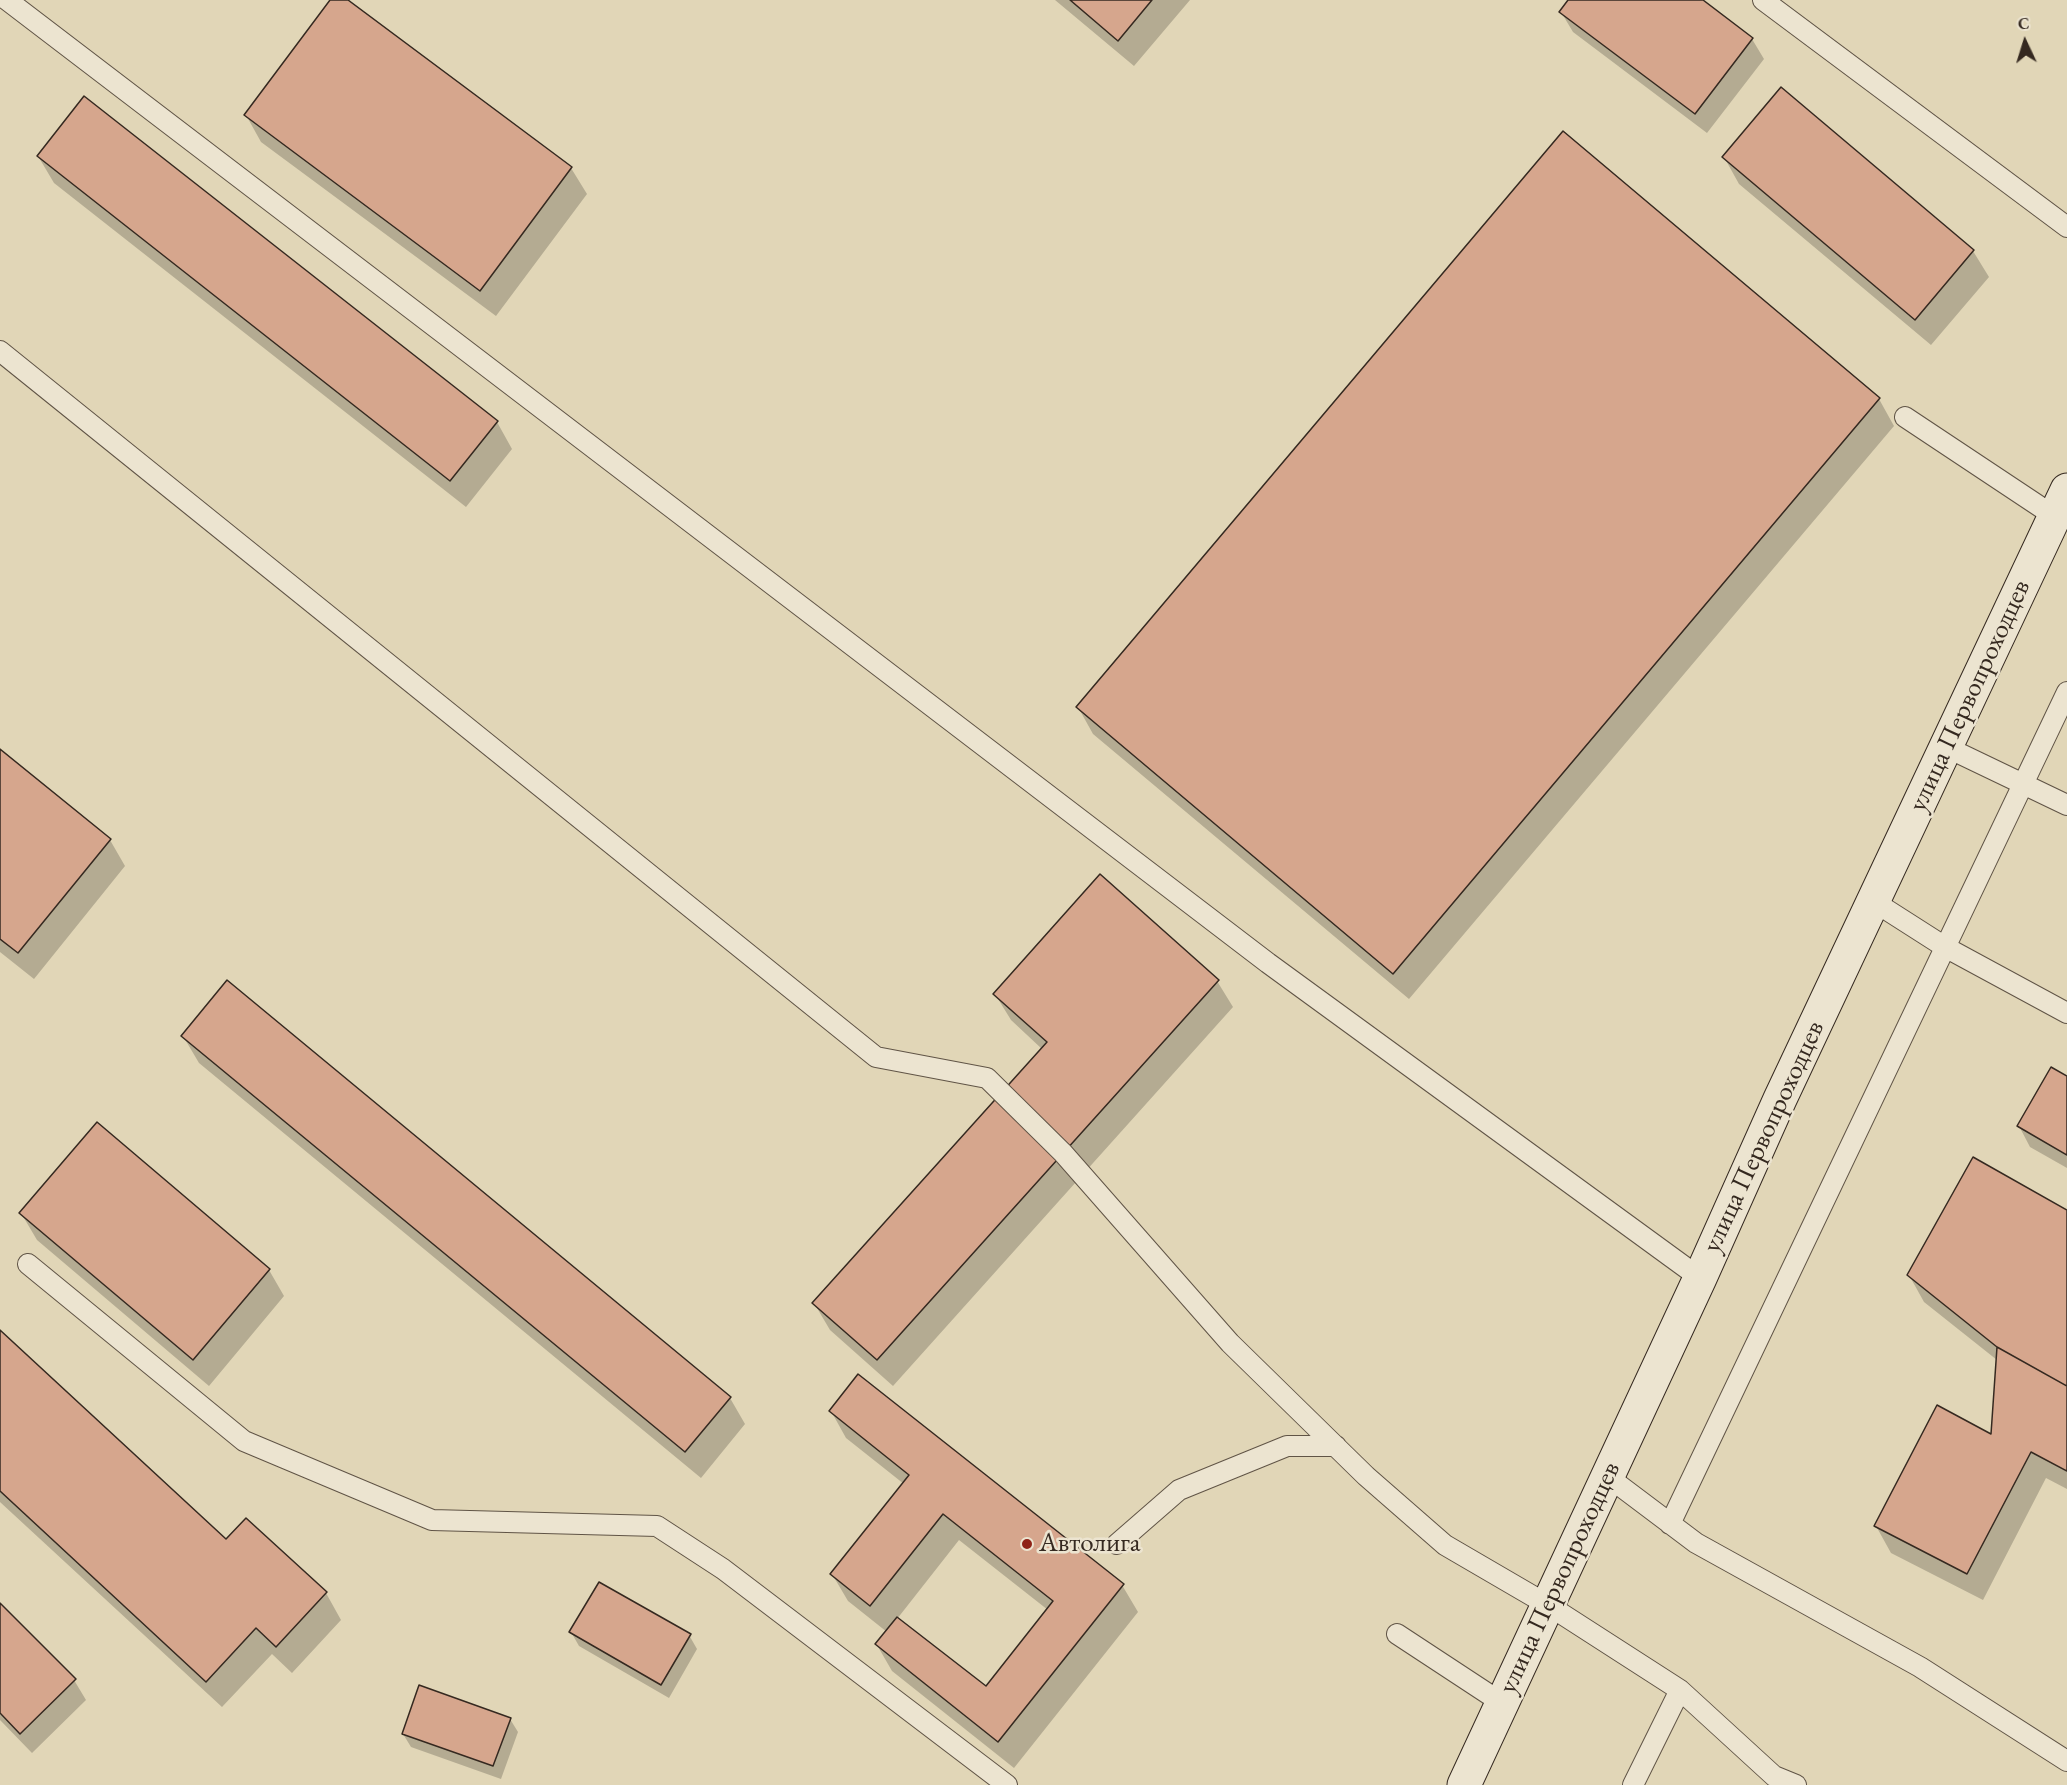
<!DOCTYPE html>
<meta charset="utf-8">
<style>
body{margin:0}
#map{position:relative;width:2067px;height:1785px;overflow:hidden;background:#e1d6b7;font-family:"EB Garamond",serif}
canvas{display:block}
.north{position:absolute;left:1995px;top:12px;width:60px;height:60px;-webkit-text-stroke:4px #ece4d0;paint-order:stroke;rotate:356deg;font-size:16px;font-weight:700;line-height:24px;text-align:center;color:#352920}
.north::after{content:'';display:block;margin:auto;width:21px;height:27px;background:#352920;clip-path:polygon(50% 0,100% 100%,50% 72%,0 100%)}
</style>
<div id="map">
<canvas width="2067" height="1785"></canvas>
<div class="north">С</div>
</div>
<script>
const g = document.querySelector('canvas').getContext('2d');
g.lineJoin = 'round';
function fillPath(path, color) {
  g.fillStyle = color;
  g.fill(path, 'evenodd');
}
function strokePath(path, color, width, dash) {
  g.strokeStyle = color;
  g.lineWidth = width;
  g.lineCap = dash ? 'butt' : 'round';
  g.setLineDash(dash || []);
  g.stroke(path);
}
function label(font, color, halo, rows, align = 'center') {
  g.font = font + ' "EB Garamond",serif';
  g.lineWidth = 5;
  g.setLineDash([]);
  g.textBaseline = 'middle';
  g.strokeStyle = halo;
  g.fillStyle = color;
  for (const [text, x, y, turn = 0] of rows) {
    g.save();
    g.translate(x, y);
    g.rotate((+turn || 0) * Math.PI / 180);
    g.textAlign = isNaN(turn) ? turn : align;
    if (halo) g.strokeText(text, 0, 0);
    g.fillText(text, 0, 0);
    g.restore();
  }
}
const shadow = new Path2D(`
 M332,0H346L571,168L587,194L496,316L261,142L246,115Z
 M1055,0H1190L1134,66Z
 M1570,0H1701L1752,39L1764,59L1707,133L1573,32L1561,12Z
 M1563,133L1879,399L1894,426L1409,999L1093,734L1078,707Z
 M38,156L497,422L512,449L466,507L54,183Z
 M1724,157L1973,251L1989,277L1931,345L1739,184Z
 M0,751L110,840L125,866L34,979L0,952Z
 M1217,981L1233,1007L893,1386L830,1330L814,1303L1042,1049L1011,1020L995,994Z
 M183,1036L730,1398L745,1424L701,1478L199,1063Z
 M2067,1077V1168L2030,1147L2019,1126Z
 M2067,1211V1489L2046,1478L1983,1600L1891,1553L1876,1526L1992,1436L1997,1360L1924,1302L1909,1275Z
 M21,1213L269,1270L284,1296L209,1386L37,1240Z
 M0,1332L226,1542L326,1593L341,1620L292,1673L272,1654L222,1707L0,1502Z
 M831,1411L1122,1585L1138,1612L1014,1768L892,1671L877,1645L887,1632L848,1601L832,1574L904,1484L846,1438ZM959,1540L1048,1610L986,1689L897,1619Z
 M0,1605L74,1680L86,1700L32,1753L0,1720Z
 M571,1632L689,1635L697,1649L669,1698L579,1646Z
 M510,1719L518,1732L501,1779L411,1747L403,1734Z`);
const building = new Path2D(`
 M330,0H348L572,167L480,291L244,115Z
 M1070,0H1152L1118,41Z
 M1568,0H1703L1753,38L1695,114L1559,12Z
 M1781,87L1974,250L1915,320L1722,157Z
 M84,96L498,421L450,481L37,156Z
 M1563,131L1880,398L1393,974L1076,707Z
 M0,749L111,839L18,953L0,939Z
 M1100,874L1219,980L877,1360L812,1303L1047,1042L993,994Z
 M227,980L731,1397L685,1452L181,1036Z
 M2051,1067L2067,1076V1155L2017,1126Z
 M97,1122L270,1269L193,1360L19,1213Z
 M1973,1157L2067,1210V1386L1997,1347L1907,1275Z
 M0,1330L226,1539L246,1518L327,1592L276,1647L256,1628L206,1682L0,1491Z
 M1997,1347L2067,1386V1471L2031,1452L1967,1574L1874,1526L1937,1405L1991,1434Z
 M858,1374L1124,1584L998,1742L875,1644L897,1617L986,1686L1053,1601L943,1514L870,1606L830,1574L909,1475L829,1411Z
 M599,1582L691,1634L661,1685L569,1632Z
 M0,1603L76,1679L20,1734L0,1713Z
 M419,1685L511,1718L493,1766L402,1734Z`);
const lane = new Path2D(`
 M7,0L1268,963L1700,1278
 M1763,0L2067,227
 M0,351L876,1057L987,1078L1063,1153L1230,1343L1366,1476L1445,1545L1548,1605L1680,1690L1774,1776L1796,1785
 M1905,417L2054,516
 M1946,747L2067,805
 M1873,901L1945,947L2067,1013
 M28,1264L244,1441L432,1520L657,1526L723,1569L1007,1785
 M1607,1476L1696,1543L1920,1667L2067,1761
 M1670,1524L2067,692
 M1117,1544L1179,1490L1287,1446H1336
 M1397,1634L1502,1703
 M1633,1785L1680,1690`);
const secondary = new Path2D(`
 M1464,1785L1700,1278L1780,1099L2067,490`);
const markers = [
 [1027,1544,6,"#8f2418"]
];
const streetNames = [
 ["улица Первопроходцев",1970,696,-65],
 ["улица Первопроходцев",1764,1137,-65],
 ["улица Первопроходцев",1560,1578,-65]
];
const poiNames = [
 ["Автолига",1039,1544]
];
fillPath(shadow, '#0003');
fillPath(building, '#d6a68d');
strokePath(building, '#352920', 1.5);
strokePath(lane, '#605446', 22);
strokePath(secondary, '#352920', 35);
strokePath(lane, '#ece4d0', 20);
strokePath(secondary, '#ece4d0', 33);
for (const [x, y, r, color] of markers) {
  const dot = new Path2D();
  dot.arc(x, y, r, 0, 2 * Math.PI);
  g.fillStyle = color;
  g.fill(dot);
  strokePath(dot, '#ece4d0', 2);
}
label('27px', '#352920', '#ece4d0', streetNames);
label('27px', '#352920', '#ece4d0', poiNames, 'left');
</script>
